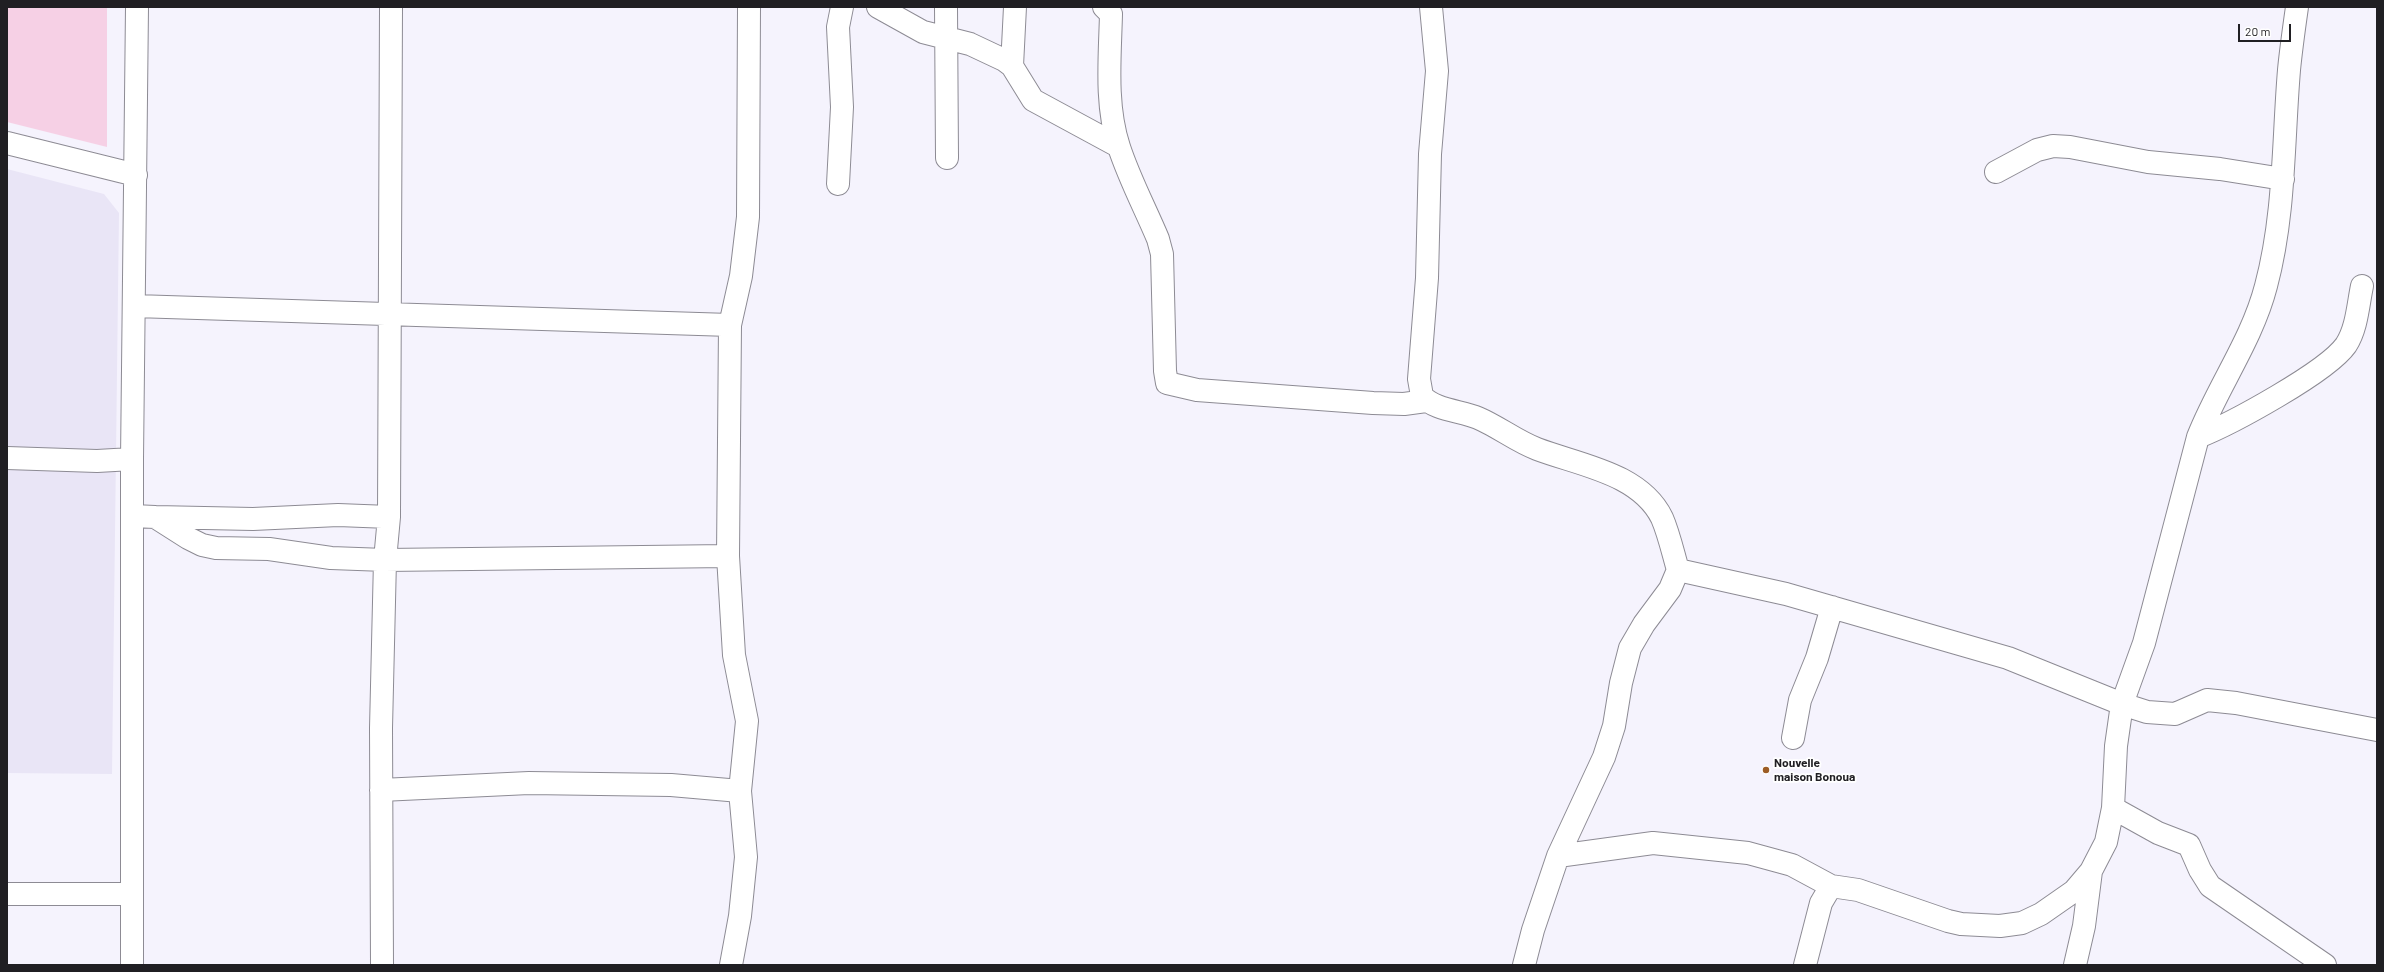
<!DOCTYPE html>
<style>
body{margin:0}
#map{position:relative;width:2384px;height:972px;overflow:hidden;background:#f5f3fd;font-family:Barlow,sans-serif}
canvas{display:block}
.frame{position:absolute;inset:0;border:8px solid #201f23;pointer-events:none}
.scale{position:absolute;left:2238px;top:24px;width:53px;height:18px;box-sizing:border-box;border:2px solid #201f23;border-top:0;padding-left:5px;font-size:12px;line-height:14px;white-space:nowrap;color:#201f23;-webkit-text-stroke:3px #fff;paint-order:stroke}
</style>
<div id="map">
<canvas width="2384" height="972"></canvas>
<div class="frame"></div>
<div class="scale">20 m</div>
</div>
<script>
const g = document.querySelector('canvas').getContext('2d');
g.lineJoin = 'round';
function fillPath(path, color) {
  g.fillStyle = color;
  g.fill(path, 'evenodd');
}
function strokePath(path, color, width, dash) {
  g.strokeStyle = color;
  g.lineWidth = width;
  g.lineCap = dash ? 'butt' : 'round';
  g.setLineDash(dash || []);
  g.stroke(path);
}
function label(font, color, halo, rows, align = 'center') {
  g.font = font + ' Barlow,sans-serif';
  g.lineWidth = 3.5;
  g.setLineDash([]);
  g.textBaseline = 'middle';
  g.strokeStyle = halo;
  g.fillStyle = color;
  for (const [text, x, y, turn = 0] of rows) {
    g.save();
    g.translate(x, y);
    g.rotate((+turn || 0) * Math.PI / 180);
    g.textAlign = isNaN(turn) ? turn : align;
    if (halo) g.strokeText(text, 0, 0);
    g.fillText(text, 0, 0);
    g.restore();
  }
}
const built = new Path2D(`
 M7,169L104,194L119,213L112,774L7,773Z`);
const green = new Path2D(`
 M7,7H107V147L7,122Z`);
const minor = new Path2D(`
 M878,7L923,32L970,44L1004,60L1012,66L1033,100L1118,146
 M946,7L947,158
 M1104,7L1111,14C1110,56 1105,105 1119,147C1129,178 1145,208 1158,239L1162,254L1165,371L1167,383L1197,390L1373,403L1404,404L1426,401
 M1431,7L1437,71L1430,154L1427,278L1419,379L1422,396C1434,410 1462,411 1478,418C1499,427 1516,441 1537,449C1579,465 1640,473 1662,518C1669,534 1673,553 1678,570
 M1012,66L1015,7
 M7,143L136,175
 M1996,172L2037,150L2053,146L2070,147L2148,162L2220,169L2283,179
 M838,184L842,107L838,27L842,7
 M135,306L730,325
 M2198,437C2231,424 2327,372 2346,345C2357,328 2358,305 2362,286
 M7,458L97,461L132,459
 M133,516L155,517L188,538L202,545L216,548L269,549L331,558L385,560L728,556
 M155,517L253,519L338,515L389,517
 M1793,738L1800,700L1817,658L1832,607
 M381,790L529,783L671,785L740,791
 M2113,808L2158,833L2189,845L2200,870L2210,886L2325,965
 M1558,856L1653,843L1748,853L1792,865L1831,886L1858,890L1948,921L1961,924L2000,926L2022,923L2041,914L2074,891L2091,871L2106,842L2113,808L2116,746L2122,704L2144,643L2198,437C2218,386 2252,340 2266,286C2285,215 2283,142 2289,70C2291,49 2294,28 2297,7
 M7,894H131
 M132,965V459L137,7
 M382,965L381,728L385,560L389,517L391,7
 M731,965L740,916L746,857L740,791L747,721L734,655L728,556L730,325L741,276L748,217L749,7
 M1524,965L1533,930L1558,856L1604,757L1614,726L1621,683L1630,648L1644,624L1670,589L1678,570L1786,594L2008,658L2122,704L2147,712L2175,714L2207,700L2236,703L2377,730
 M1805,965L1821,903L1831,886
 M2075,965L2084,926L2091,871`);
const markers = [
 [1766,770,4,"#9c5c25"]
];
const poiNames = [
 ["Nouvelle",1774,763],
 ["maison Bonoua",1774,777]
];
fillPath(built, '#e9e5f6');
fillPath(green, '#f6d0e5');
strokePath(minor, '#8d8b94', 24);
strokePath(minor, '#fff', 22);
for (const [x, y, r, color] of markers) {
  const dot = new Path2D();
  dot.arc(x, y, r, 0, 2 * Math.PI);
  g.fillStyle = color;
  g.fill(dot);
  strokePath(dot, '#fff', 1.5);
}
label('bold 12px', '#201f23', '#fff', poiNames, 'left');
</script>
